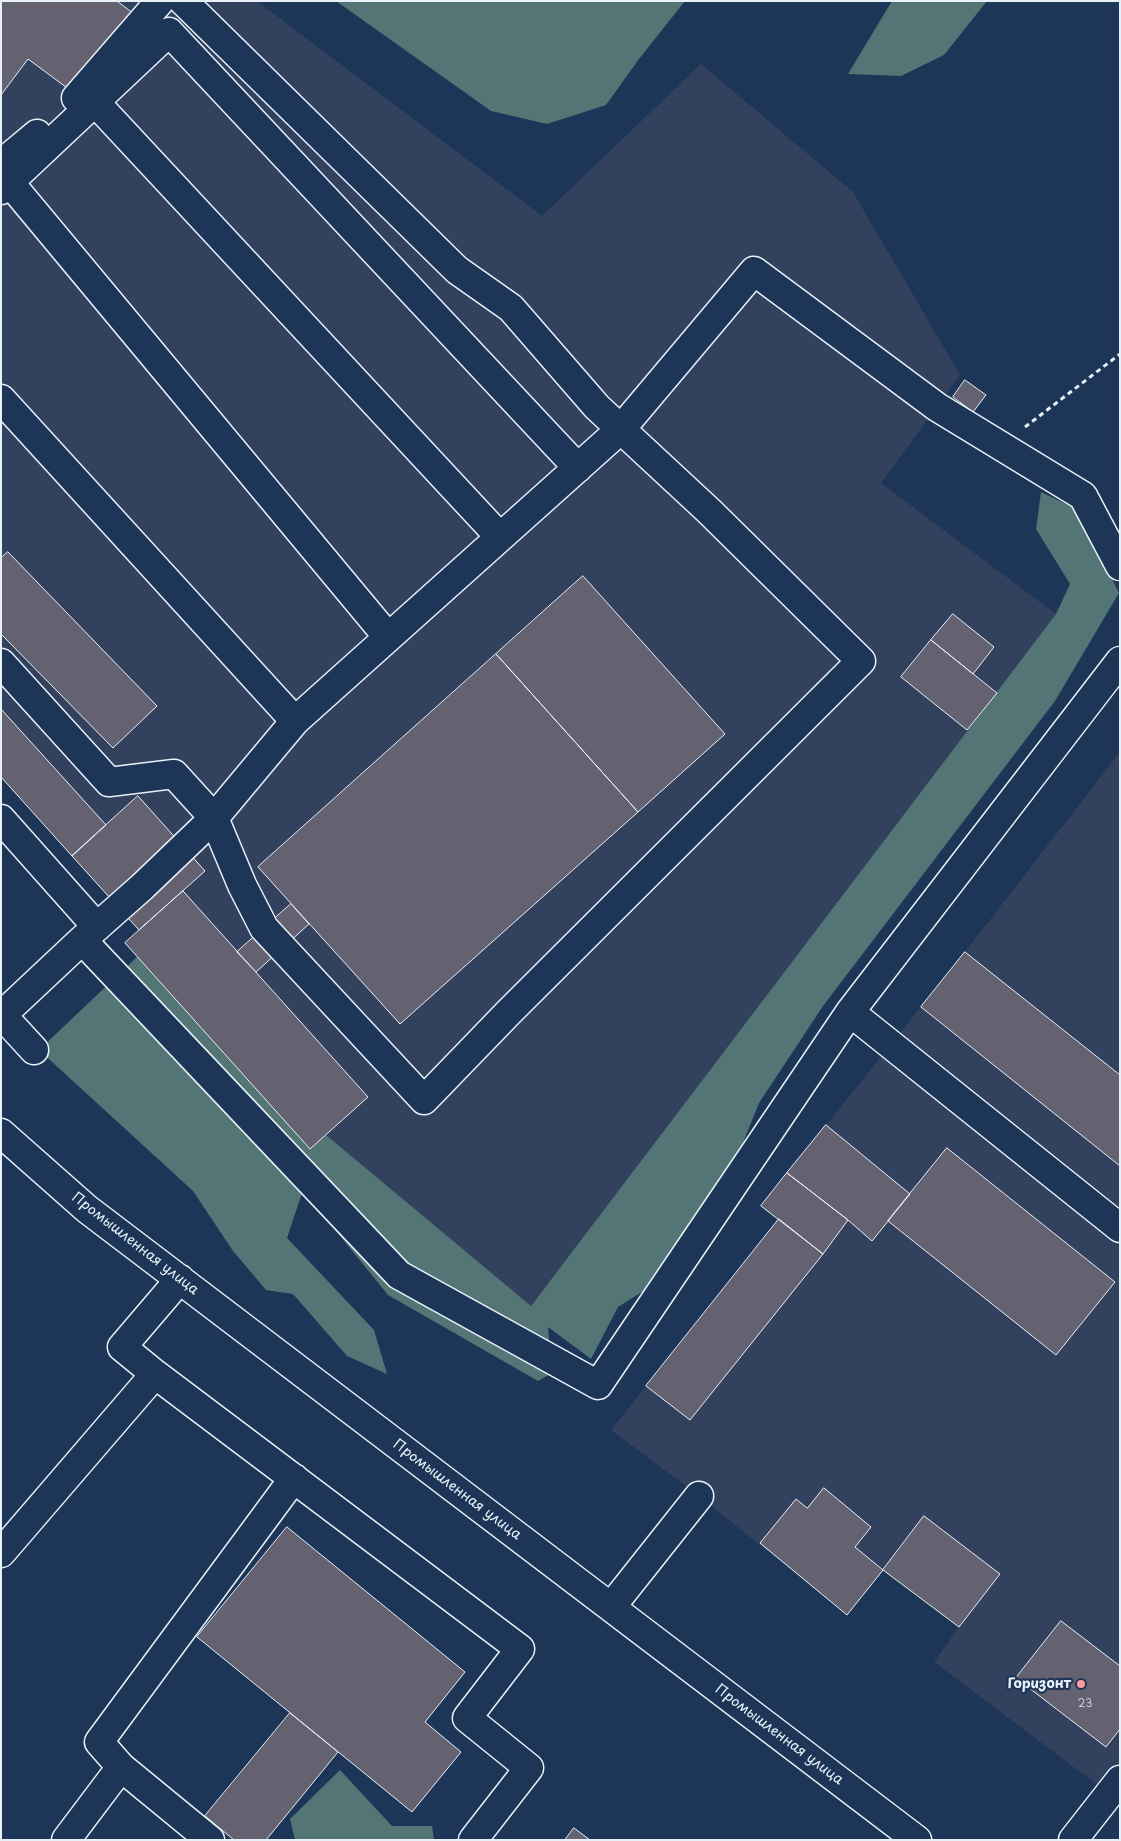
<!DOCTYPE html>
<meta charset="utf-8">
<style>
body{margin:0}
#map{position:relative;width:1121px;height:1841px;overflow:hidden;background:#1d3557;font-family:"Playpen Sans",sans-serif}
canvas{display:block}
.frame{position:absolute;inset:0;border:2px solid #e8f1f8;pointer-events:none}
</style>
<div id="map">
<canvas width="1121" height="1841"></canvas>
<div class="frame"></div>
</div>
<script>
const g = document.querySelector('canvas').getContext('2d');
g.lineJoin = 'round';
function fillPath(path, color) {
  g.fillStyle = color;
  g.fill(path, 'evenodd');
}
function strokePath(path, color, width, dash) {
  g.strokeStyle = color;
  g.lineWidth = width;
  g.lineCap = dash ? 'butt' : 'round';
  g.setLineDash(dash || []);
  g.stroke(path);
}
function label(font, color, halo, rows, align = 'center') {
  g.font = font + ' "Playpen Sans",sans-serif';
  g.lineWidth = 4.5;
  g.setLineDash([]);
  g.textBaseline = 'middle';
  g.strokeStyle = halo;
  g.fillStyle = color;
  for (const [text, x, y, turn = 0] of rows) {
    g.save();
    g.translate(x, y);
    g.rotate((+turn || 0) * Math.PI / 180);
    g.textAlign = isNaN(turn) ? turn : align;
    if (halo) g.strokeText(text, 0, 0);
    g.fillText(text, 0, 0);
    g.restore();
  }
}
const built = new Path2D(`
 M1,1H257L542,216L701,64L853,192L960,375L881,483L1056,614L531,1306L326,1135L310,1149L125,943L139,930L1,777Z
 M1120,752V1802L934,1662L959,1627L884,1570L847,1615L699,1496L611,1430L778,1220L761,1206L965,952Z`);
const green = new Path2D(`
 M336,1H685L639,59L606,105L547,124L491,111Z
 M892,1H987L944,55L901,76L848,74Z
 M1041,492L1076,509L1119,593L1055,701L823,1006L759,1103L728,1180L645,1290L618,1307L591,1359L548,1327L552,1373L538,1381L388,1295L303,1190L287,1238L374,1330L387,1374L347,1356L293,1294L266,1290L233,1251L193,1191L39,1050L138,956L310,1149L326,1135L531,1306L1056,614L1070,584L1036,529Z
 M340,1770L392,1826H432L434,1840H295L290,1819Z`);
const building = new Path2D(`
 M1,1H117L134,14L74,93L28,59L1,95Z
 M965,380L986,395L973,412L953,397Z
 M8,552L157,706L113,748L1,634V558Z
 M583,576L725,734L638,812L496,654Z
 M953,614L994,647L973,674L931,640Z
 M931,640L997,693L967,730L901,677Z
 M496,654L638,812L400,1024L258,867Z
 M1,709L106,825L72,856L1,777Z
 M138,796L205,871L139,930L72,856Z
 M183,891L368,1097L310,1149L125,943Z
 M291,904L309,924L256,972L237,952Z
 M965,952L1120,1075V1166L921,1007Z
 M826,1125L910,1194L872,1241L848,1220L787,1173Z
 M947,1148L1115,1282L1056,1355L888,1221Z
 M787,1173L848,1220L823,1254L761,1206Z
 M779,1219L823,1254L690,1420L646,1386Z
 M824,1488L871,1527L855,1547L883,1570L847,1615L760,1543L796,1499L807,1508Z
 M924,1516L1000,1574L959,1627L883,1570Z
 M287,1527L465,1672L425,1722L461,1752L412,1812L197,1637Z
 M1061,1621L1120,1666V1729L1106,1747L1016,1678Z
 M290,1713L338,1752L266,1840H234L205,1816Z
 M574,1828L590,1840H565Z`);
const path = new Path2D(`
 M1025,427L1120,354`);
const minor = new Path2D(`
 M183,1L457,270L511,308L597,407L709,511L861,661L509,1012L424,1100L264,928L242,885L214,818L295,721L621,429L754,271L937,407L1083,496L1120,566
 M76,98L160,1
 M95,102L500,537
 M1,164L37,134
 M10,183L388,637
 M1,190L169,32L578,468
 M1,399L295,721
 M1,663L109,782L174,774L214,818L142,887L82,940
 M1,819L97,927
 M850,1012L1120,1228
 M1,1014L34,1050
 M1,1016L82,940L399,1275L598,1385L850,1012L1120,661
 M1,1133L87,1209L917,1840
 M180,1279L122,1347L155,1374L520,1649L467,1718L529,1768L473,1840
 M1,1553L155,1374
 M611,1607L699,1496
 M66,1840L121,1767
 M210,1840L121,1767L99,1742L294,1478
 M1073,1840L1120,1780`);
const markers = [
 [1081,1684,5,"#ff9aa2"]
];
const numberNames = [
 ["23",1085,1704]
];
const streetNames = [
 ["Промышленная улица",135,1244,38],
 ["Промышленная улица",457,1490,37],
 ["Промышленная улица",779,1735,37]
];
const poiNames = [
 ["Горизонт",1071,1684]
];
fillPath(built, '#32425e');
fillPath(green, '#537575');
fillPath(building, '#646170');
strokePath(building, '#e8f1f8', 1);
strokePath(minor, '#e8f1f8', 31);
strokePath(path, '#e8f1f8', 3, [5, 4]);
strokePath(minor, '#1d3557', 28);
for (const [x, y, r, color] of markers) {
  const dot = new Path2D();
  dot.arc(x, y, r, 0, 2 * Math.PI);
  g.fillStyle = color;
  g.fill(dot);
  strokePath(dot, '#1d3557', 2);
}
label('11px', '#c7cdd6', null, numberNames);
label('14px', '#e8f1f8', '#1d3557', streetNames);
label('bold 14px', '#e8f1f8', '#1d3557', poiNames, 'right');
</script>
